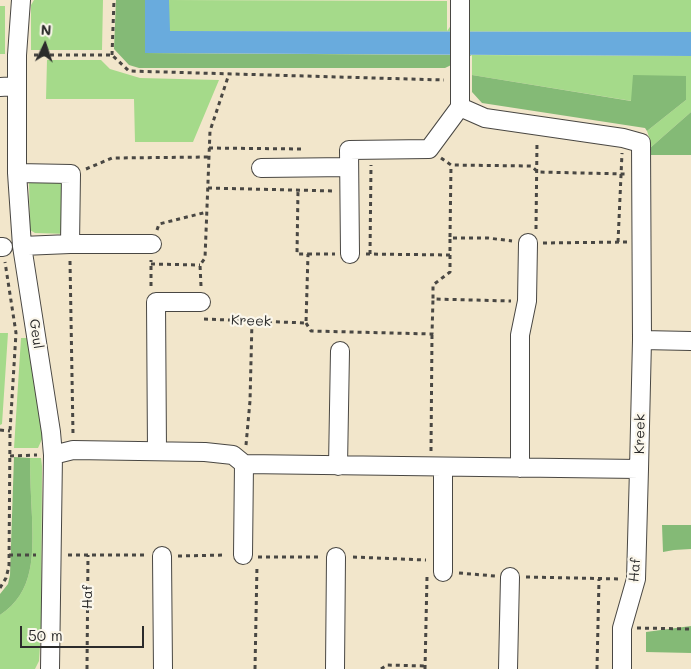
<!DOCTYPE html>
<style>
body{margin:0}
#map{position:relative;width:691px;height:669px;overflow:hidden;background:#f2e6cb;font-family:Mali,sans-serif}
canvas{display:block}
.north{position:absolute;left:20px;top:20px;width:50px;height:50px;-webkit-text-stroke:4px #fbf7ec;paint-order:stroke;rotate:4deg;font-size:14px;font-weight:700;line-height:20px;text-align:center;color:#2b2b2b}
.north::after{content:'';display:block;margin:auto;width:18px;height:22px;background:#2b2b2b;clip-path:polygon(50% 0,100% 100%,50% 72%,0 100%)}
.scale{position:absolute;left:20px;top:626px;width:124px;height:22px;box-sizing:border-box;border:2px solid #2b2b2b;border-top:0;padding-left:6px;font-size:15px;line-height:18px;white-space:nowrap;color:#2b2b2b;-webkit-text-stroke:4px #fbf7ec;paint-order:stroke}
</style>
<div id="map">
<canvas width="691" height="669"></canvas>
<div class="north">N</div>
<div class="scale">50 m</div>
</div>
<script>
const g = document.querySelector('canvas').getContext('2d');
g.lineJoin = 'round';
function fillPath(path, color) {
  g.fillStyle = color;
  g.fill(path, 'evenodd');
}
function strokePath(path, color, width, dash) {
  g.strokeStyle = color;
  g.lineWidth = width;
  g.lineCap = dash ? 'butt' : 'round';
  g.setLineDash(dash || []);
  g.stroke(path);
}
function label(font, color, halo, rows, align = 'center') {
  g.font = font + ' Mali,sans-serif';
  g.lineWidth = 4.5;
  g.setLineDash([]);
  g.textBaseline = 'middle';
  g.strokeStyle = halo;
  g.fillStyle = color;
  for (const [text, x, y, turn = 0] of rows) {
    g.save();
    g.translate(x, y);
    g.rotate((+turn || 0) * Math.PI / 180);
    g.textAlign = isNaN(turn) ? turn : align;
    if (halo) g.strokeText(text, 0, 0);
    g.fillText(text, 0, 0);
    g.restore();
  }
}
const green = new Path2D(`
 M34,0H103L102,50H31V5Z
 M169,0L447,1V31L469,0H691V32L169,31Z
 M0,6H5V54H0Z
 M472,55L691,56V112L650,148V140L647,131L686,100L632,101L472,75Z
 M47,60H101L110,69L140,78L219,80L193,142H135L134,99H46Z
 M64,177L69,234L35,233L30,230L29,180Z
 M0,333H8L2,424L0,425Z
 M21,338H27L43,437L38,448H14Z
 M30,458H41L42,466L41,630L39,661L35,669H0V615C35,592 33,554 32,517C31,497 30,478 30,458Z`);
const forest = new Path2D(`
 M116,0H145V53L472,55L445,68H139L129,65L114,49Z
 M472,75L631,101L633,75L686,76V100L647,131L645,128L482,103L472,92Z
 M691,112V155H650V148Z
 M14,457L30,458C30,478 31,497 32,517C33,554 35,592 0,615V594L8,584L10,575Z
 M662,525H691V549L674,550L663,552Z
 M691,626V653L646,652V632Z`);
const water = new Path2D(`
 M145,0H169L170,31L691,32V56L145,53Z`);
const path = new Path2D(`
 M34,55H112L129,71L444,80
 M112,55L114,0
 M209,148L301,149
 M441,158L451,165L531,166L538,172L626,174
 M86,169L112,158L209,157
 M208,188L335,191
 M536,229L537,141
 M157,230L159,224L207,212
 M450,237L451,165
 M618,242L622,153
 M543,243L627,242
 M308,254H335
 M366,254L450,255V238H488L512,241
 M370,254L371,165
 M450,255V272L433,285V299L511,301
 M70,261L73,434
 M151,264L200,265
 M151,286V260
 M201,286L200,265L205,258L210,131L229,74
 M204,319L306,323L308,254H297L298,190
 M306,323L311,331L432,334L433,299
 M0,430L10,431
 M246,445L250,401L252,321
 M431,451L432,334
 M10,456L37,455
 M9,555H36
 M68,555H146
 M178,556L226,555
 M258,557H321
 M353,557L426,560
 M459,573L495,576
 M526,577L620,579
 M0,588L6,578L9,566L10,431L16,333L5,262
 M637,628L691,629
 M87,669L88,555
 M255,669L257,565
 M381,669L387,665L425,666
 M425,669L427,577
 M597,669L599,579`);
const street = new Path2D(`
 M21,0L17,55V173L22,246L51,432L53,455L50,669
 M0,87L17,86
 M261,168L349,167
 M17,173L71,174L70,244
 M22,246L70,244H152
 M0,247H3
 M350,254L349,150L429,149L460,107V0
 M642,340L691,341
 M157,451L156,302H201
 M53,455L73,450L205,452L233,455L244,464L639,469L642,340L641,143L623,138L485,118L460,107
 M338,466L340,351
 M520,468V335L527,301L528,243
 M243,555L244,464
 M162,556L163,669
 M443,572V468
 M335,669L336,557
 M508,669L510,577
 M622,669V628L636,579L639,469`);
const streetNames = [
 ["Kreek",251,321,2],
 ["Geul",36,334,81],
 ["Kreek",640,434,-89],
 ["Haf",635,570,-85],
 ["Haf",88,597,-90]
];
fillPath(green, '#a5da8a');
fillPath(forest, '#84ba76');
fillPath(water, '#69abdd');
strokePath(street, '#494743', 20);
strokePath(path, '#494743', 3, [4, 4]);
strokePath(street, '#fff', 18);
label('14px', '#2b2b2b', '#fbf7ec', streetNames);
</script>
